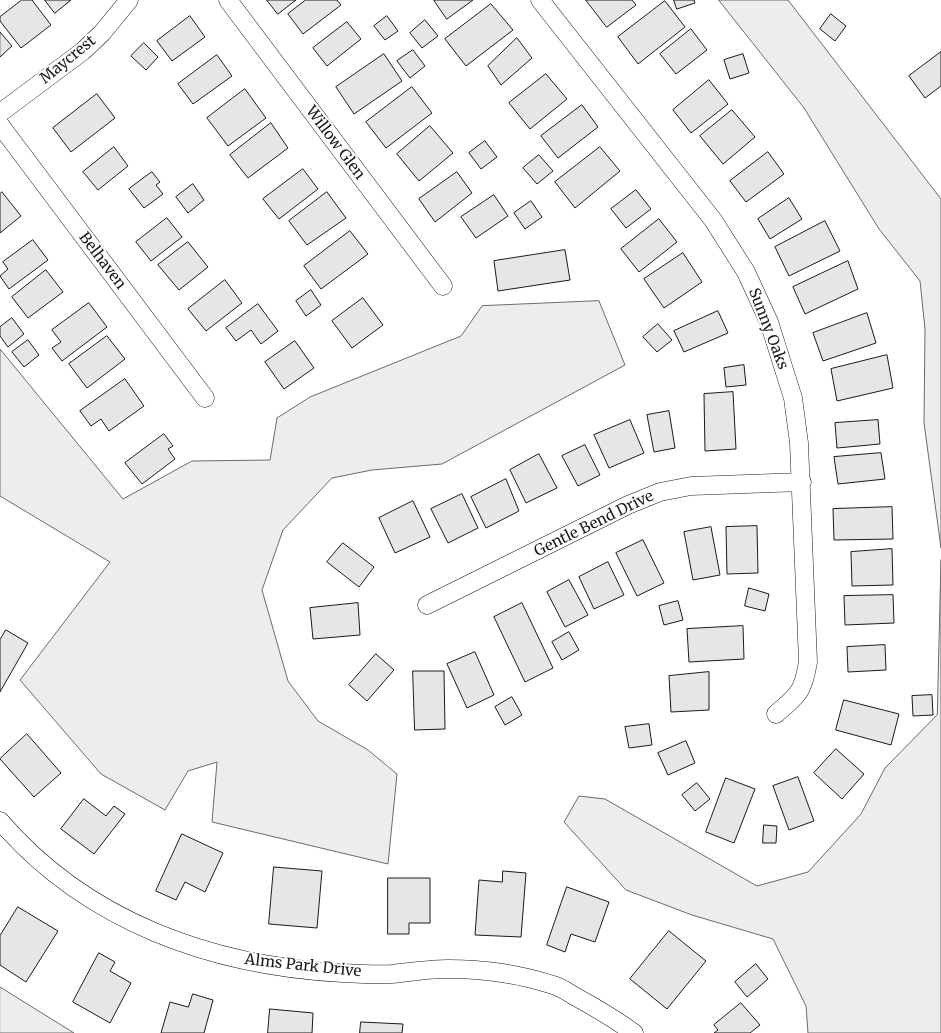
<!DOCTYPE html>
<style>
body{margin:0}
canvas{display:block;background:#fff}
</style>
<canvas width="941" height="1033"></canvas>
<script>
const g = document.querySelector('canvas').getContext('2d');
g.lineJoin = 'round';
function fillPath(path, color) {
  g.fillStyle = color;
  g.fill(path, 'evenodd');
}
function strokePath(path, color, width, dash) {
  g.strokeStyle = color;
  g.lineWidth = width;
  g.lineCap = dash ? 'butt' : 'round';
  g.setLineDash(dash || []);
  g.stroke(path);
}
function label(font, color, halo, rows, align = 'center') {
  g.font = font + ' Merriweather,serif';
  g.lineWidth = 4;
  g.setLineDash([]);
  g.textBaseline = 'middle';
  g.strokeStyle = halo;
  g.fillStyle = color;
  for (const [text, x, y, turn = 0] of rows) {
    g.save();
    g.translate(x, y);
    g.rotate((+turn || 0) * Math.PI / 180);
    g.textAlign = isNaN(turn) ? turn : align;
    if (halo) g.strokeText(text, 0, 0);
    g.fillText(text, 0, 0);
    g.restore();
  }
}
const built = new Path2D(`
 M719,0H788L941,199V548L924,423L925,329L920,281L879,229L804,108Z
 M599,301L625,365L442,464L372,470L332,478L283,530L262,590L288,681L318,721L368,750L397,774L388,864L212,822L217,762L188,771L165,810L101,774L20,680L110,562L0,496V349L123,499L192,461L270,460L277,418L310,397L461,336L482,306Z
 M941,560V1033H808L806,1006L773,939L692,915L626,890L564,822L579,796L605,799L757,886L808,872L861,814L885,768L937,715Z
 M0,987L74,1033H0Z`);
const building = new Path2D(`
 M22,0H32L51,25L21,48L0,21V17Z
 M45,0H71L55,13Z
 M267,0H296L278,14Z
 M306,0H337L341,5L303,34L288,14Z
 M434,0H473L447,19Z
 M586,0H632L636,5L607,27Z
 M674,0H694L695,3L677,9Z
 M665,1L685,27L638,64L618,37Z
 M491,4L513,30L466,66L445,39Z
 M831,14L846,26L835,41L820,29Z
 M190,16L205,37L172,61L157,41Z
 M387,16L398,31L385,40L374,26Z
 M425,20L438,36L422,48L410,33Z
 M347,22L361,39L327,66L313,48Z
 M691,29L707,50L676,74L660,54Z
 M0,32L12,46L0,57Z
 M517,38L532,58L501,85L488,66Z
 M144,43L158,57L146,70L131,56Z
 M413,50L425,66L410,78L397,61Z
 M941,52V86L925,98L909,76Z
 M384,54L402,81L354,114L336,87Z
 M743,54L749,73L730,79L724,60Z
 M217,55L232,76L193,104L178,84Z
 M546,74L567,99L530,129L509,103Z
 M709,80L728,104L691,133L673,110Z
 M412,87L432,113L386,148L366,122Z
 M245,89L266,118L228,146L207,118Z
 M97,94L115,118L71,152L53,128Z
 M582,105L598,127L558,158L541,136Z
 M732,110L755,137L723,164L700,136Z
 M271,123L288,148L248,178L230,155Z
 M430,126L453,153L419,181L397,154Z
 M485,141L497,157L481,169L469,153Z
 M114,147L128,166L98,190L83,172Z
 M600,147L620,171L575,208L555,182Z
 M768,152L784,174L746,202L730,181Z
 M539,155L553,171L537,184L523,168Z
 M303,169L318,189L279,219L263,199Z
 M152,172L160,182L156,185L163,194L144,208L129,189Z
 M457,172L472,193L435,222L419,199Z
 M193,184L204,200L188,213L176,197Z
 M636,190L651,209L626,228L611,209Z
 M2,192L21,216L0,233V194Z
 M327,192L346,218L307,245L289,221Z
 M494,195L508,216L476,238L461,217Z
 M789,198L802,219L770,239L758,219Z
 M531,201L542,217L525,229L514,213Z
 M167,218L182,237L151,261L136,242Z
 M659,219L677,242L639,272L621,249Z
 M825,221L840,251L789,276L775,247Z
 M350,231L368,254L321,289L304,266Z
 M33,240L48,260L9,289L0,276L8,269L3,262Z
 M188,242L208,267L179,290L158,265Z
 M565,250L570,280L498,291L494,261Z
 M683,253L702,282L664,308L644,279Z
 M848,261L858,289L805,314L793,287Z
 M46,270L63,292L28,318L12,297Z
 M225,280L242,303L206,331L188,309Z
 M311,290L321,305L306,316L296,301Z
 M363,298L383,325L352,348L332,321Z
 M89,303L107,327L62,361L52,348L61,342L52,330Z
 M258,304L278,331L261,344L251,330L236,341L226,328Z
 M718,311L728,333L684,352L674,331Z
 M867,313L876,343L823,361L813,333Z
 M12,318L24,334L8,347L0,336V327Z
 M658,324L672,340L657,352L643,337Z
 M107,336L125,359L87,388L69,364Z
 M28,340L39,355L24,367L12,352Z
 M295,341L314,368L284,389L265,362Z
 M887,355L893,388L837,401L831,369Z
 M744,365L746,385L726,387L724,368Z
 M125,379L144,406L109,431L101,419L91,426L80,411Z
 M733,392L736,449L705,451L704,394Z
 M669,411L675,448L654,452L647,415Z
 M630,420L644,453L609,468L594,435Z
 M878,420L880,444L837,448L835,423Z
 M164,434L173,446L168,449L175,459L142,484L125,463Z
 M585,445L600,475L578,486L562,456Z
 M881,453L885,479L838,484L834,457Z
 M539,454L557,488L526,503L510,470Z
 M506,479L519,511L486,528L471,497Z
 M462,494L478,528L448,543L431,509Z
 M413,501L430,537L395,553L379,518Z
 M892,507L893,539L834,540L833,509Z
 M757,526L758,573L727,574L726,527Z
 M711,527L720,575L693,580L684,532Z
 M643,540L664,583L637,596L616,553Z
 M343,543L374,567L359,587L327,562Z
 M892,549L893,585L852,586L851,552Z
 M608,562L624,595L594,609L579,577Z
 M569,580L588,615L565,627L547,592Z
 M749,588L769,594L765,611L745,606Z
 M893,595L894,623L845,625L844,596Z
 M678,601L683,620L664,625L659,606Z
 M358,603L360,635L313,639L310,608Z
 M522,603L553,668L525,682L494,617Z
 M743,626L744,659L689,662L687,629Z
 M6,630L28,643L0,692V640Z
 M569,632L579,650L562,660L552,642Z
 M885,645L886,670L848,672L847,647Z
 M475,652L494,695L467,708L447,664Z
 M376,654L394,670L367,701L349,685Z
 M413,671H444L445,729L415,730Z
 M709,672V710L671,712L669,676Z
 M932,695L933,715L913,716L912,696Z
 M512,697L522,715L505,725L495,707Z
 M844,700L899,714L891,745L836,730Z
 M649,724L652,745L629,748L625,727Z
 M27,734L61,773L34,797L0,759Z
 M686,741L695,763L668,775L658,753Z
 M836,749L864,774L842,799L814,773Z
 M798,777L814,821L789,830L773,786Z
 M726,778L755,789L734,843L706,832Z
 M697,783L710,799L695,811L682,795Z
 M84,799L106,816L114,806L125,814L94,854L61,829Z
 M764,825L777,826L776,843H763Z
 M182,834L223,853L205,892L185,882L176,900L156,891Z
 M274,867L322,871L317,928L269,924Z
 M503,871L526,873L521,937L475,935L479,880L502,882Z
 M388,878H430V923H409V934H388Z
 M567,887L609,902L595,942L571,934L565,952L547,945Z
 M18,907L58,931L26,982L0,965V936Z
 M669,931L706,961L667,1009L630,979Z
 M99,953L115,962L110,971L131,983L110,1023L73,1002Z
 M756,964L768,979L747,997L735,982Z
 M193,994L213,1000L204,1033H161L170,1002L188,1007Z
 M741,1003L760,1025L750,1033H714L718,1030L714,1025Z
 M270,1009L313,1013L312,1033H268Z
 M361,1022L403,1024L402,1033H360Z`);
const minor = new Path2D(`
 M228,0L443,286
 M540,0L713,220L746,272L769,322L793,398L799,443L808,662C803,692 799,694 776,714
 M0,113L83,51L102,33L129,0
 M0,125L205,398
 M427,605L628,505L660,492L691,486L802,482
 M0,821C87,922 212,966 342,973C359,974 376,975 392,974C410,972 429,969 448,969C483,969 519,974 553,985C561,987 569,993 576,997C596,1008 615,1019 634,1033`);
const streetNames = [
 ["Maycrest",68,60,-39],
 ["Willow Glen",335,143,53],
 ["Belhaven",102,261,53],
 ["Sunny Oaks",768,329,69],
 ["Gentle Bend Drive",594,524,-26],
 ["Alms Park Drive",303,966,6]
];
fillPath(built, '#ededed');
strokePath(built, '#6a6a6a', 1);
fillPath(building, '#e6e6e6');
strokePath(building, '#1a1a1a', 1);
strokePath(minor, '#1a1a1a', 19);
strokePath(minor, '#fff', 18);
label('15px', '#1a1a1a', '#fff', streetNames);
</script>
